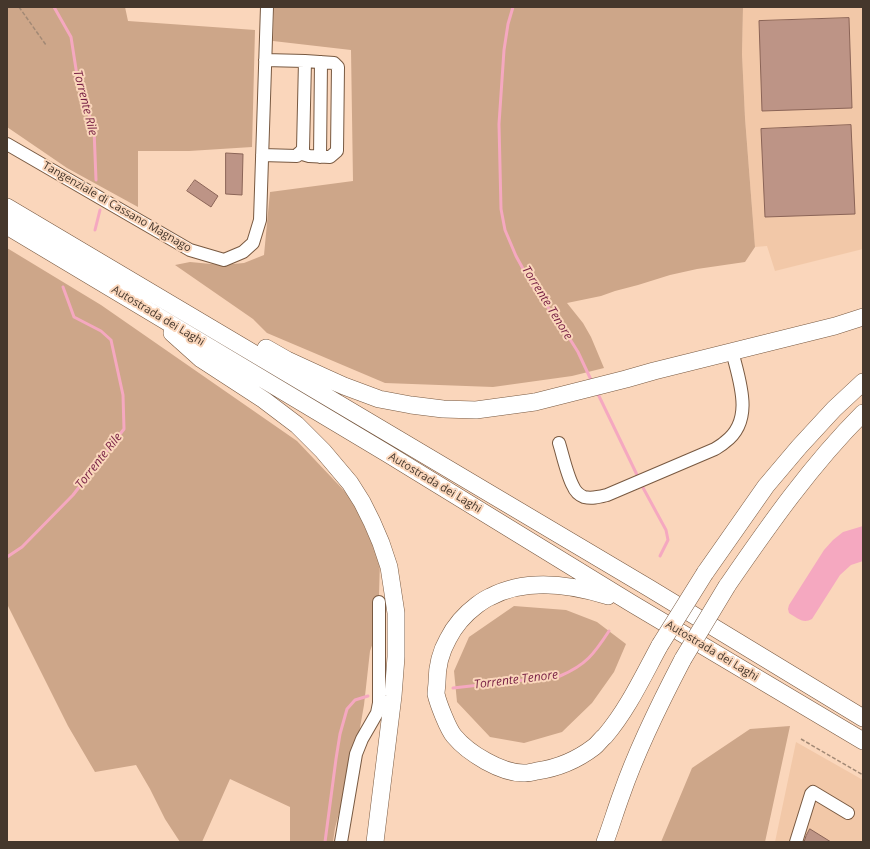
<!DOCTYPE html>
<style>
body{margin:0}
#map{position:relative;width:870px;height:849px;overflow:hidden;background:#fad6bb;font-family:"Open Sans",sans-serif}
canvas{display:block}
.frame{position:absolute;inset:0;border:8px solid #45372c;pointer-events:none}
</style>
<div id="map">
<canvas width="870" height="849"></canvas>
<div class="frame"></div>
</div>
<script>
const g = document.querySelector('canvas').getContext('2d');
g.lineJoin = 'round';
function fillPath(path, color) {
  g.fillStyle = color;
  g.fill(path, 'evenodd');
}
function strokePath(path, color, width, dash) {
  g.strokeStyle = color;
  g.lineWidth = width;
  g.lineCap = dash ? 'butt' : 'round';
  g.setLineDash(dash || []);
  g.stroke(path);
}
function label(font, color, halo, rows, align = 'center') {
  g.font = font + ' "Open Sans",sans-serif';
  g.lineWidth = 4;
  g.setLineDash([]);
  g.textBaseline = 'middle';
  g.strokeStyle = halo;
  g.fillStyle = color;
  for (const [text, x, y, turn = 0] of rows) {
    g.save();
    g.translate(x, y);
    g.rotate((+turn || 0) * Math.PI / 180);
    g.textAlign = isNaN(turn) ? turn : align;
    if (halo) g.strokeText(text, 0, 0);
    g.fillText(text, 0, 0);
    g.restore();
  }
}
const built = new Path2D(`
 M743,7H863V249L775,271L767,246L755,247L745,118L742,54Z
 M796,742L863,780V842H775Z`);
const green = new Path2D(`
 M7,7H125L128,21L255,30L252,147L189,151H138V207L67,168L7,127Z
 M274,7H743L742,54L745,118L755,247L745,262L697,269L670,275L638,285L615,291L601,296L567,303L583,323L591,337L604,368L572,376L493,387L385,383L267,333L253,319L175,265L190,262L222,265L244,263L264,255L270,192L353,181L351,50L273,41Z
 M7,248L101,305L297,441L352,499L380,561L378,629L370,651L364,705L357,745L335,828L333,842H290V807L230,779L202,842H180L165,819L150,789L136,765L95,772L68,726L7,604Z
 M514,606L566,610L597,622L626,644L614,672L592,703L562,732L524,743L490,737L457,702L454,671L469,637Z
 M790,726L765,842H661L692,768L750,729Z`);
const water = new Path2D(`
 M863,526V561L851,565L840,575L812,619C803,624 797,618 789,613L788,609L789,605L824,550L833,540L843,532Z`);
const stream = new Path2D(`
 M54,7L71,37L78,82L94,129L96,180
 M513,7L508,24L504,50L499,124L501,209L505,230L516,256L533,287L563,328L578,352L592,382
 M95,230L100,210
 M597,392L639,479
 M641,484L666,530L668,540L660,556
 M7,557L22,547L73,495L124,429L123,395L111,340L101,331L74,317L63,287
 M453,688L560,676C586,665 594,654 609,631
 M325,842L336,759L340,734L347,709L355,700L368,696`);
const building = new Path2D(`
 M849,18L852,108L762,111L759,21Z
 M851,125L855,214L765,217L761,129Z
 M226,153L243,154L242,195L226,194Z
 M195,180L218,196L211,207L187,191Z
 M810,829L831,842H804L806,836Z`);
const path = new Path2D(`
 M19,7L46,45
 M801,739L863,775`);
const minor = new Path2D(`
 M7,144L190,250L224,260L243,252L253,243L260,220L267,7
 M299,153L309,156L330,157L337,151L338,67L334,63L305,61
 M262,155L297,156L303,149L305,61L265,60
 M320,157L321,62
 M559,443C563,456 567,475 573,486C575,491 579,495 584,497C592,499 599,497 607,495L715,449C718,447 722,445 725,442C755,420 739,380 732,351
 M341,842L356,754L362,739L377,713L379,703V602
 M796,842L811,794L813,792L848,813`);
const highway = new Path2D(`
 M7,207L649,588L863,718
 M7,226L388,454L631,603L863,741
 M172,333L201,359L264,400L297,425L323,451L350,483L362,502L372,522L381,543L389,567L396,613V657L393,696L375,842
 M266,348L287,360L324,377L344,386L379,399L411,405L443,409L476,410L535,402L626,379L654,371L835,326L863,317
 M705,573L766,486L799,447L834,409L863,382
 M727,586C769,525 811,465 863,413
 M608,596C570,584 526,578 490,597C485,599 481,602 477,605C465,614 455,625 448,639C440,653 437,666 437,682C437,686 436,690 436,694C438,703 448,729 454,736C468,753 502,774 525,773C528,773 533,772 537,771C558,768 577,760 594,747C598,744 601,739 605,736C628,709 643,676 660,645
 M605,842C611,826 616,809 622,793C638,747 660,703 683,659`);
const highwayBridge = new Path2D(`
 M660,645L705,573
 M683,659L727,586`);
const streetNames = [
 ["Tangenziale di Cassano Magnago",117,207,30],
 ["Autostrada dei Laghi",158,316,31],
 ["Autostrada dei Laghi",435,483,31],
 ["Autostrada dei Laghi",712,651,31]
];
const waterNames = [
 ["Torrente Rile",85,103,76],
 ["Torrente Tenore",547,303,58],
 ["Torrente Rile",99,461,-52],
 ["Torrente Tenore",516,680,-7]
];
fillPath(built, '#f2c8a8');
fillPath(green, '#cda689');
fillPath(water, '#f5a8c0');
strokePath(stream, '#f5a8c0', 3);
fillPath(building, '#bd9486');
strokePath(building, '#8b6457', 1);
strokePath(minor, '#785941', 14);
strokePath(highway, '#785941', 18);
strokePath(path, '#a28975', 1.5, [4, 2]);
strokePath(minor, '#fff', 12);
strokePath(highway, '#fff', 17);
strokePath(highwayBridge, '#785941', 18, []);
strokePath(highwayBridge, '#fff', 17);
label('11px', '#45372c', '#fad6bb', streetNames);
label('italic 12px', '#761e43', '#fad6bb', waterNames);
</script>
